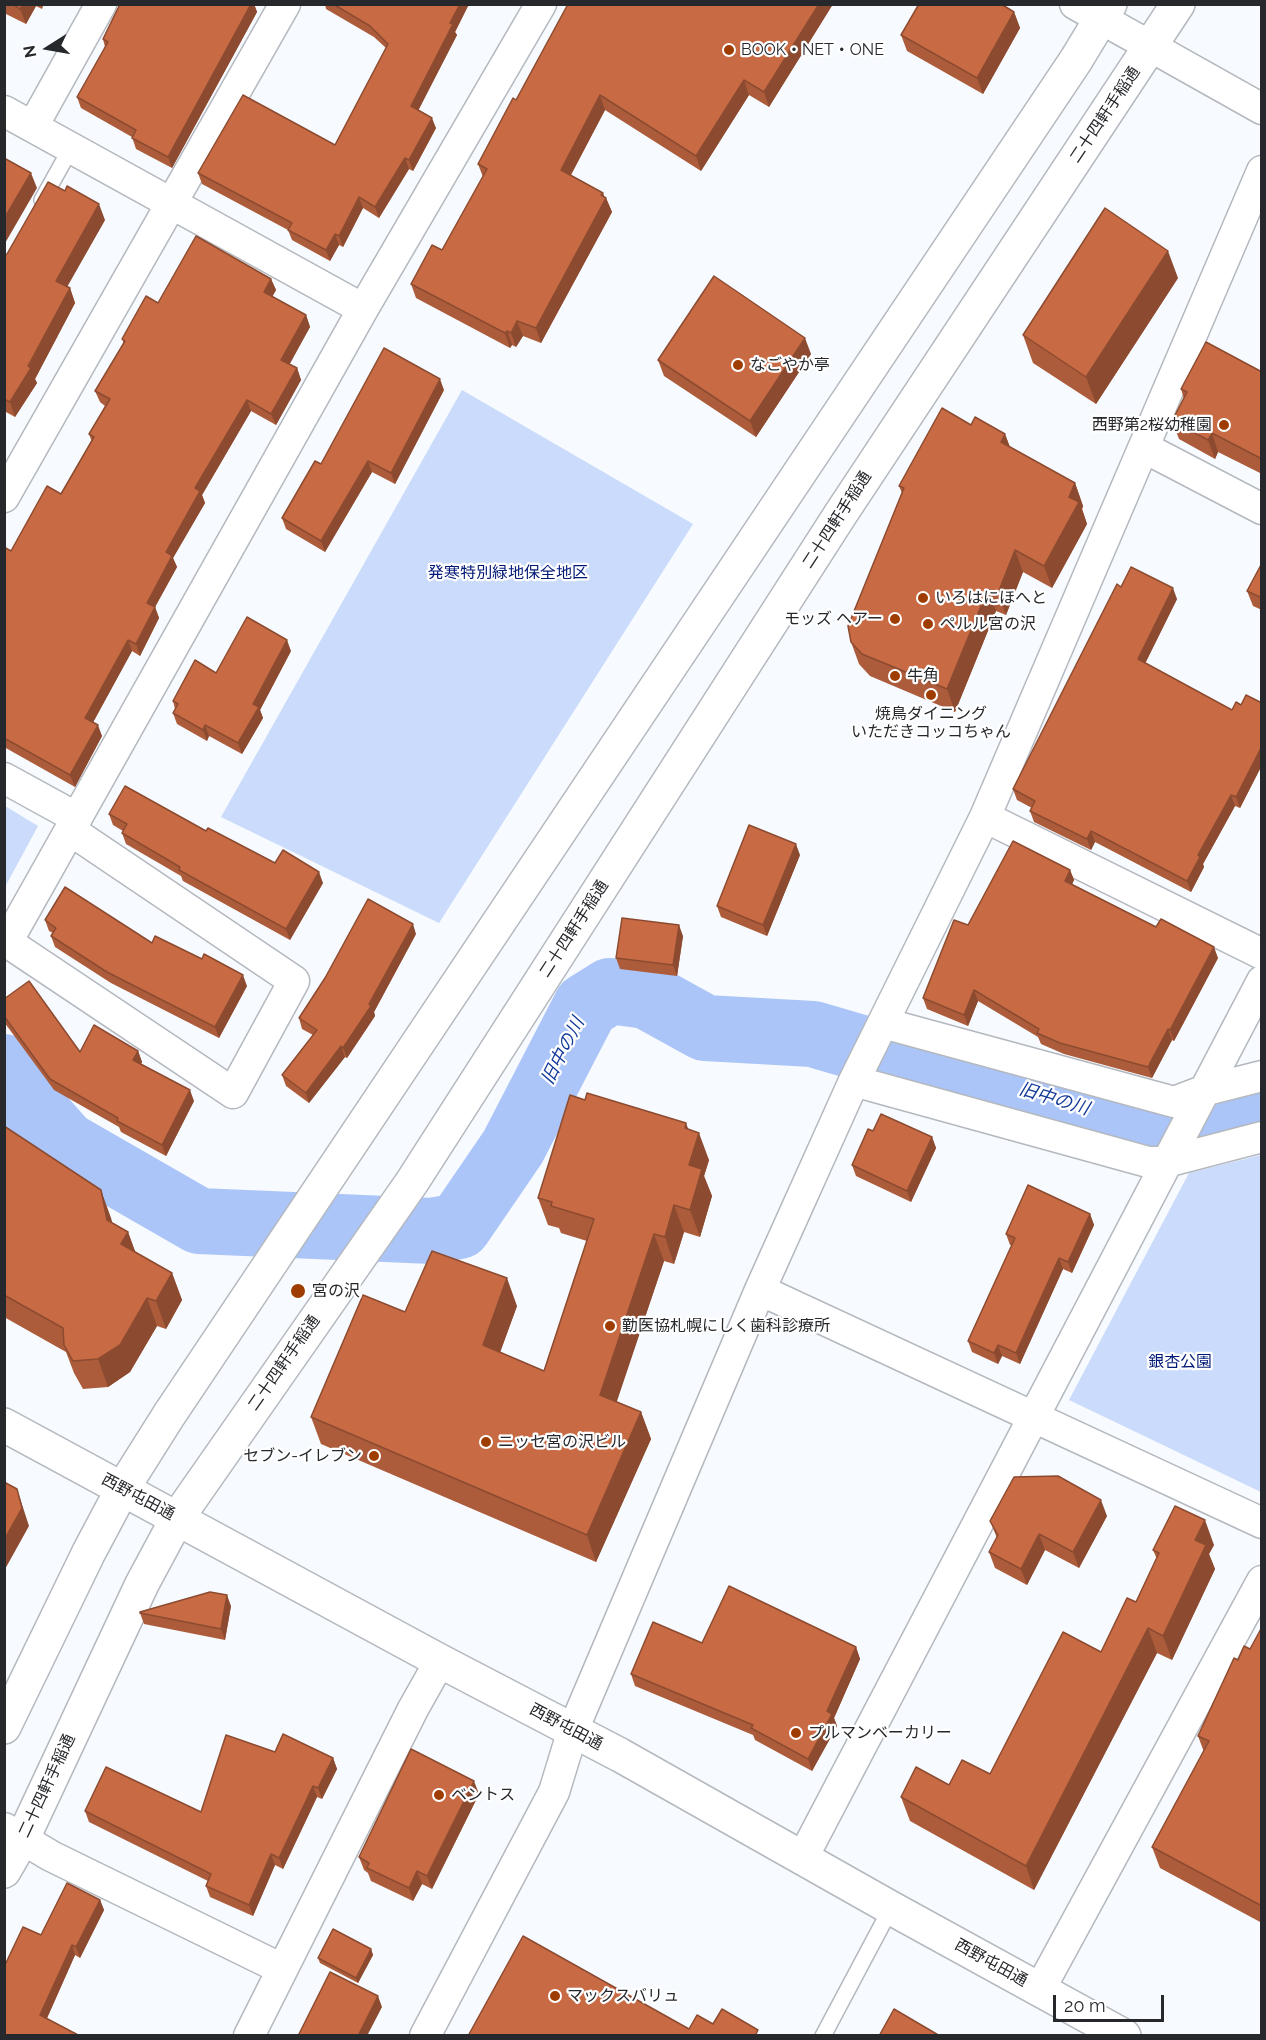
<!DOCTYPE html>
<meta charset="utf-8">
<style>
body{margin:0}
#map{position:relative;width:1266px;height:2040px;overflow:hidden;background:#f7fafe;font-family:Raleway,sans-serif}
canvas{display:block}
.frame{position:absolute;inset:0;border:6px solid #26282b;pointer-events:none}
.north{position:absolute;left:18px;top:18px;width:60px;height:60px;-webkit-text-stroke:4px #fff;paint-order:stroke;rotate:259deg;font-size:16px;font-weight:700;line-height:24px;text-align:center;color:#26282b}
.north::after{content:'';display:block;margin:auto;width:21px;height:27px;background:#26282b;clip-path:polygon(50% 0,100% 100%,50% 72%,0 100%)}
.scale{position:absolute;left:1053px;top:1995px;width:111px;height:27px;box-sizing:border-box;border:3px solid #26282b;border-top:0;padding-left:8px;font-size:18px;line-height:21px;white-space:nowrap;color:#26282b;-webkit-text-stroke:4px #fff;paint-order:stroke}
</style>
<div id="map">
<canvas width="1266" height="2040"></canvas>
<div class="frame"></div>
<div class="north">N</div>
<div class="scale">20 m</div>
</div>
<script>
const g = document.querySelector('canvas').getContext('2d');
g.lineJoin = 'round';
function fillPath(path, color) {
  g.fillStyle = color;
  g.fill(path, 'evenodd');
}
function strokePath(path, color, width, dash) {
  g.strokeStyle = color;
  g.lineWidth = width;
  g.lineCap = dash ? 'butt' : 'round';
  g.setLineDash(dash || []);
  g.stroke(path);
}
function label(font, color, halo, rows, align = 'center') {
  g.font = font + ' Raleway,"Noto Sans JP",sans-serif';
  g.lineWidth = 4.5;
  g.setLineDash([]);
  g.textBaseline = 'middle';
  g.strokeStyle = halo;
  g.fillStyle = color;
  for (const [text, x, y, turn = 0] of rows) {
    g.save();
    g.translate(x, y);
    g.rotate((+turn || 0) * Math.PI / 180);
    g.textAlign = isNaN(turn) ? turn : align;
    if (halo) g.strokeText(text, 0, 0);
    g.fillText(text, 0, 0);
    g.restore();
  }
}
const green = new Path2D(`
 M462,390L693,524L439,923L221,817Z
 M5,806L38,826L5,887Z
 M1261,1155H1262L1261,1492L1069,1400L1189,1173Z`);
const river = new Path2D(`
 M4,1067L33,1108L65,1144L199,1221L432,1231L459,1226L513,1147L586,1006L610,991L647,996L705,1028L813,1034L905,1061L1027,1089L1138,1125L1215,1123L1262,1111`);
const service = new Path2D(`
 M42,200L71,148
 M823,2036L891,1908`);
const minor = new Path2D(`
 M1075,4L1262,109
 M4,111L363,309
 M33,126L101,4
 M1145,448L1262,509
 M4,497L285,4
 M4,778L77,818
 M985,817L1262,954
 M70,830L294,981L233,1093L7,942L363,309L541,4
 M883,1023L1174,1102L1203,1091L1262,1076
 M854,1081L1148,1162H1166L1262,1137
 M760,1290L1262,1523
 M4,1828L51,1856L282,1969
 M802,1859L1262,981
 M1040,1989L1262,1581
 M249,2036L413,1709L440,1661
 M425,2036L554,1792L573,1730L760,1290L854,1081L985,817L1262,171`);
const tertiary = new Path2D(`
 M4,1425L440,1661L620,1755L891,1908L1124,2036
 M4,1727L89,1552L123,1488L169,1415L1076,60L1110,4
 M4,1871L23,1838L142,1584L178,1517L412,1182L840,515L1178,4`);
const wall = new Path2D(`
 M4,4H44L42,9L36,6L26,24L4,13Z
 M120,4H254L257,12L172,168L136,149L132,137L81,108L77,97L105,47L103,39Z
 M325,4H469L455,32L457,35L418,110L436,128L413,171L409,169L379,218L363,208L343,247L339,245L330,261L292,240L288,230L202,184L198,173L335,145L386,48L374,37L326,9Z
 M833,4L769,107L749,95L701,171L605,110L571,175L603,193L604,197L606,198L612,212L541,343L523,336L516,347L512,345L510,348L416,298L411,284L442,250L483,177L478,164L516,100Z
 M1014,12L1020,28L983,94L907,51L901,35Z
 M105,220L67,286L70,288L75,303L35,379L37,383L15,417L6,412L4,414V256Z
 M1178,278L1096,404L1033,363L1023,335Z
 M271,279L276,290L272,297L306,315L310,327L289,364L297,368L301,380L276,425L251,411L202,495L205,503L173,558L177,567L155,607L159,618L140,656L132,651L93,722L102,736L75,787L4,747V547L11,551L61,494L92,442L89,434L105,406L100,402L95,391L124,344L122,339L158,303Z
 M811,354L756,437L664,376L658,360Z
 M1262,372V474L1218,452L1215,459L1179,439L1172,421L1184,399L1181,389Z
 M444,390L395,484L372,472L325,552L286,529L282,518L321,464Z
 M1005,434L1010,447L1075,483L1083,506L1082,509L1087,524L1052,588L1023,572L1006,615L996,611L955,712L870,676L859,664L851,642L902,493L899,486Z
 M1262,563V610L1253,606L1247,591Z
 M1121,587L1177,599L1145,663L1232,710L1241,705L1262,703V765L1240,808L1235,806L1203,864L1204,867L1191,892L1095,842L1091,850L1034,822L1030,811L1032,808L1017,800L1013,789Z
 M291,651L260,710L263,718L242,754L209,736L207,741L177,724L173,713L175,709L173,701L216,673Z
 M109,814L206,831L275,863L323,883L290,940L183,881L181,876L126,844L122,833L123,831L113,825Z
 M800,855L767,936L721,917L717,906Z
 M1070,870L1074,880L1072,884L1218,958L1174,1041L1172,1040L1152,1078L1064,1054L1041,1044L1038,1037L978,1001L968,1026L927,1009L923,998L968,925Z
 M45,920L152,943L202,959L247,986L219,1038L111,983L55,947L51,936L53,933L49,931Z
 M416,934L374,1012L375,1016L347,1058L345,1057L309,1103L286,1086L282,1075L313,1035L302,1029L299,1018Z
 M683,936L677,976L620,969L616,958Z
 M4,999L80,1052L138,1051L142,1062L141,1064L194,1101L166,1156L121,1132L119,1127L54,1090L4,1022Z
 M4,1126L111,1218L112,1223L128,1232L135,1252L172,1273L182,1300L166,1329L157,1326L130,1372L108,1387L83,1389L74,1373L66,1352L4,1317Z
 M688,1130L709,1160L704,1176L712,1196L700,1237L684,1232L674,1264L664,1261L616,1402L641,1412L651,1439L596,1562L321,1444L311,1417L405,1312L517,1306L500,1352L544,1371L587,1241L561,1233L559,1228L548,1225L538,1198Z
 M873,1131L932,1137L936,1148L911,1202L856,1176L852,1165Z
 M1090,1214L1094,1225L1072,1273L1063,1269L1020,1364L1002,1356L998,1364L972,1352L968,1341L1012,1245H1010L1006,1234Z
 M1107,1516L1079,1568L1045,1550L1027,1585L995,1568L989,1552L997,1538L990,1521Z
 M1214,1545L1209,1554L1215,1569L1172,1660L1157,1653L1034,1890L910,1821L901,1797L990,1774L1101,1652L1136,1602L1157,1559L1153,1550Z
 M231,1606L225,1640L144,1624L140,1613Z
 M1262,1627V1923L1160,1868L1152,1847L1204,1752L1198,1736L1238,1660L1250,1649Z
 M702,1643L856,1647L860,1659L834,1718L837,1726L812,1771L755,1740L753,1735L635,1686L631,1674Z
 M275,1752L333,1758L337,1769L322,1799L317,1797L283,1869L275,1865L253,1916L210,1897L206,1886L208,1881L89,1822L85,1811L201,1812Z
 M479,1794L432,1889L422,1884L413,1901L371,1881L368,1873L364,1870L359,1857Z
 M100,1900L104,1910L80,1958L75,1955L47,2018L4,2036L41,1935Z
 M371,1949L373,1955L358,1983L320,1963L318,1958Z`);
const shadedWall = new Path2D(`
 M23,4H35L36,6L26,24L20,9Z
 M249,4H254L257,12L172,168L168,157Z
 M460,4H469L455,32L457,35L415,117L411,106Z
 M819,4H833L769,107L764,92Z
 M1014,12L1020,28L983,94L977,78Z
 M744,80L749,95L701,171L696,156Z
 M600,95L605,110L566,184L561,170Z
 M432,118L436,128L413,171L409,160Z
 M405,158L409,169L379,218L375,207Z
 M31,173L37,188L4,245V219Z
 M603,193L605,200L606,198L612,212L541,343L536,328Z
 M359,197L363,208L343,247L339,236Z
 M99,204L105,220L62,296L56,281Z
 M335,234L339,245L330,261L326,250Z
 M1168,251L1178,278L1096,404L1086,377Z
 M271,279L276,290L268,304L264,292Z
 M70,288L75,303L35,379L37,383L15,417L10,402Z
 M306,315L310,327L286,371L281,360Z
 M517,321L523,336L516,347L511,333Z
 M507,331L512,345L510,348L505,333Z
 M805,338L811,354L756,437L750,421Z
 M297,368L301,380L276,425L271,414Z
 M440,379L444,390L395,484L391,473Z
 M247,400L251,411L202,495L205,503L173,558L177,567L155,607L159,618L140,656L136,644L147,603L166,552L195,488Z
 M1212,433L1218,452L1215,459L1208,440Z
 M1005,434L1013,456L1001,442Z
 M368,461L372,472L325,552L321,541Z
 M1075,483L1083,506L1082,509L1087,524L1052,588L1044,566L1069,497Z
 M1015,550L1023,572L1006,615L998,593Z
 M1173,588L1177,599L1142,670L1138,659Z
 M988,589L996,611L955,712L947,689Z
 M128,640L132,651L89,730L85,718Z
 M287,640L291,651L260,710L263,718L242,754L238,743L253,704Z
 M98,725L102,736L75,787L70,775Z
 M205,725L209,736L207,741L203,730Z
 M1262,746V765L1240,808L1236,797Z
 M1231,795L1235,806L1203,864L1204,867L1191,892L1187,881L1198,855Z
 M1091,831L1095,842L1091,850L1087,839Z
 M796,844L800,855L767,936L763,925Z
 M1070,870L1074,880L1069,891L1065,881Z
 M319,872L323,883L290,940L286,929Z
 M413,924L416,934L374,1012L375,1016L347,1058L343,1048L369,1004Z
 M679,925L683,936L677,976L673,965Z
 M1214,947L1218,958L1174,1041L1170,1030Z
 M243,975L247,986L219,1038L215,1027Z
 M974,990L978,1001L968,1026L964,1015Z
 M1168,1029L1172,1040L1152,1078L1148,1067Z
 M341,1046L345,1057L309,1103L306,1093Z
 M138,1051L142,1062L137,1071L133,1060Z
 M190,1090L194,1101L166,1156L162,1145Z
 M686,1123L695,1147L699,1133L709,1160L704,1176L712,1196L700,1237L690,1210L689,1165L685,1128Z
 M932,1137L936,1148L911,1202L907,1191Z
 M101,1190L111,1218L117,1247L107,1220Z
 M674,1205L684,1232L674,1264L665,1237Z
 M1090,1214L1094,1225L1072,1273L1068,1262Z
 M128,1232L138,1259L121,1244Z
 M654,1234L664,1261L610,1422L600,1395Z
 M1059,1258L1063,1269L1020,1364L1016,1353Z
 M172,1273L182,1300L166,1329L156,1301Z
 M507,1278L517,1306L493,1372L483,1345Z
 M147,1298L157,1326L130,1372L108,1387L98,1359Z
 M998,1345L1002,1356L998,1364L994,1353Z
 M641,1412L651,1439L596,1562L587,1535Z
 M17,1489L29,1526L4,1571V1540Z
 M1101,1500L1107,1516L1079,1568L1073,1552Z
 M1205,1520L1214,1545L1209,1554L1215,1569L1172,1660L1163,1636L1195,1540Z
 M1039,1534L1045,1550L1027,1585L1021,1569Z
 M227,1595L231,1606L225,1640L221,1629Z
 M1148,1628L1157,1653L1034,1890L1026,1866Z
 M856,1647L860,1659L834,1718L837,1726L812,1771L808,1759L827,1711Z
 M333,1758L337,1769L322,1799L318,1788Z
 M474,1781L479,1794L432,1889L427,1876Z
 M313,1786L317,1797L283,1869L279,1858Z
 M271,1854L275,1865L253,1916L249,1905Z
 M417,1871L422,1884L413,1901L409,1888Z
 M100,1900L104,1910L80,1958L76,1947Z
 M72,1945L75,1955L44,2025L40,2015Z
 M371,1949L373,1955L358,1983L356,1978Z
 M378,1996L382,2007L367,2036H358Z`);
const building = new Path2D(`
 M12,4H23L20,9Z
 M120,4H251L168,157L132,138L136,130L77,97L108,42L103,39Z
 M333,4H460L450,23L453,24L411,106L432,118L409,160L405,158L375,207L359,197L339,236L335,234L326,250L288,230L292,223L198,173L243,95L335,145L388,44L370,26Z
 M568,4H819L764,92L744,80L696,156L600,95L561,170L603,193L601,195L606,198L536,328L517,321L511,333L507,331L505,333L411,284L432,245L442,250L487,169L478,164L513,98L516,100Z
 M919,4H1001L1014,12L977,78L901,35Z
 M4,158L31,173L4,219Z
 M48,182L65,191L67,186L99,204L56,281L70,288L28,366L31,368L10,402L4,399V256L7,254Z
 M1105,208L1168,251L1086,377L1023,335Z
 M196,236L271,279L264,292L306,315L281,360L297,368L271,414L247,400L195,488L200,491L166,552L172,556L147,603L155,607L136,644L128,640L85,718L98,725L70,775L4,738V547L11,551L47,486L61,494L94,437L89,434L110,399L95,391L125,341L122,339L146,296L158,303Z
 M714,276L805,338L750,421L658,360Z
 M1206,342L1262,372V459L1212,433L1208,440L1172,421L1187,392L1181,389Z
 M384,348L440,379L391,473L368,461L321,541L282,518L315,461L321,464Z
 M942,408L971,425L975,417L1005,434L1001,442L1075,483L1069,497L1079,502L1044,566L1015,550L998,593L988,589L947,689L862,654L851,642L848,626L904,488L899,486Z
 M1262,563V598L1247,591Z
 M1131,567L1173,588L1138,659L1232,710L1236,702L1241,705L1246,695L1262,703V746L1236,797L1231,795L1198,855L1200,857L1187,881L1091,831L1087,839L1030,811L1035,801L1013,789L1117,584L1121,587Z
 M247,617L287,640L253,704L259,707L238,743L205,725L203,730L173,713L178,704L173,701L195,660L216,673Z
 M125,786L206,831L208,828L275,863L283,850L319,872L286,929L179,870L180,867L122,833L127,824L109,814Z
 M749,825L796,844L763,925L717,906Z
 M1013,841L1070,870L1065,881L1156,927L1161,919L1214,947L1170,1030L1168,1029L1148,1067L1060,1043L1037,1033L1039,1029L974,990L964,1015L923,998L954,920L968,925Z
 M65,887L152,943L155,936L202,959L204,954L243,975L215,1027L107,972L51,936L56,928L45,920Z
 M368,899L413,924L369,1004L371,1006L343,1048L341,1046L306,1093L282,1075L317,1030L299,1018L325,978Z
 M622,918L679,925L673,965L616,958Z
 M29,981L80,1052L94,1025L138,1051L133,1060L190,1090L162,1145L117,1121L118,1118L50,1079L4,1016V999Z
 M587,1093L686,1123L685,1128L699,1133L689,1165L702,1169L690,1210L674,1205L665,1237L654,1234L600,1395L641,1412L587,1535L311,1417L363,1295L405,1312L432,1251L507,1278L483,1345L544,1371L594,1219L551,1206L552,1202L538,1198L570,1095L585,1100Z
 M881,1114L932,1137L907,1191L852,1165L868,1129L873,1131Z
 M4,1126L101,1190L107,1220L128,1232L121,1244L172,1273L156,1301L147,1298L120,1345L98,1359L73,1361L64,1345L63,1328L4,1295Z
 M1028,1185L1090,1214L1068,1262L1059,1258L1016,1353L998,1345L994,1353L968,1341L1015,1238L1006,1234Z
 M1058,1476L1101,1500L1073,1552L1039,1534L1021,1569L989,1552L998,1535L990,1521L1014,1477Z
 M4,1482L17,1489L22,1508L4,1540Z
 M1175,1506L1205,1520L1195,1540L1206,1545L1163,1636L1148,1628L1026,1866L901,1797L916,1767L949,1785L962,1760L990,1774L1063,1632L1101,1652L1127,1598L1136,1602L1159,1553L1153,1550Z
 M729,1586L856,1647L827,1711L832,1714L808,1759L751,1728L753,1725L631,1674L653,1622L702,1643Z
 M210,1592L227,1595L221,1629L140,1613V1612Z
 M1262,1627V1906L1152,1847L1209,1741L1198,1736L1234,1658L1238,1660L1244,1646L1250,1649Z
 M283,1734L333,1758L318,1788L313,1786L279,1858L271,1854L249,1905L206,1886L211,1874L85,1811L106,1767L201,1812L226,1735L275,1752Z
 M411,1749L474,1781L427,1876L417,1871L409,1888L367,1868L369,1863L359,1857Z
 M67,1883L100,1900L76,1947L72,1945L40,2015L80,2036H4V1967L23,1927L41,1935Z
 M333,1929L371,1949L356,1978L318,1958Z
 M523,1936L689,2029L697,2015L713,2024L722,2009L758,2030L755,2036H468Z
 M330,1972L378,1996L358,2036H298Z
 M894,2009L940,2036H879Z`);
const markers = [
 [729,50,6,"#9f3c00"],
 [738,365,6,"#9f3c00"],
 [1224,425,6,"#9f3c00"],
 [923,598,6,"#9f3c00"],
 [895,619,6,"#9f3c00"],
 [928,624,6,"#9f3c00"],
 [895,676,6,"#9f3c00"],
 [931,695,6,"#9f3c00"],
 [298,1291,8,"#9f3c00"],
 [610,1326,6,"#9f3c00"],
 [486,1442,6,"#9f3c00"],
 [374,1456,6,"#9f3c00"],
 [796,1733,6,"#9f3c00"],
 [439,1795,6,"#9f3c00"],
 [555,1996,6,"#9f3c00"]
];
const poiNames = [
 ["BOOK・NET・ONE",741,50],
 ["なごやか亭",750,365],
 ["西野第2桜幼稚園",1212,425,"right"],
 ["いろはにほへと",935,598],
 ["モッズ ヘアー",883,619,"right"],
 ["ペルル宮の沢",940,624],
 ["牛角",907,676],
 ["焼鳥ダイニング",931,714,"center"],
 ["いただきコッコちゃん",931,732,"center"],
 ["宮の沢",312,1291],
 ["勤医協札幌にしく歯科診療所",622,1326],
 ["ニッセ宮の沢ビル",498,1442],
 ["セブン-イレブン",362,1456,"right"],
 ["プルマンベーカリー",808,1733],
 ["ベントス",451,1795],
 ["マックスバリュ",567,1996]
];
const streetNames = [
 ["二十四軒手稲通",1105,115,-56],
 ["二十四軒手稲通",837,520,-57],
 ["二十四軒手稲通",574,929,-57],
 ["二十四軒手稲通",284,1363,-55],
 ["西野屯田通",138,1497,28],
 ["西野屯田通",566,1727,28],
 ["二十四軒手稲通",47,1786,-65],
 ["西野屯田通",991,1963,29]
];
const parkNames = [
 ["発寒特別緑地保全地区",508,573],
 ["銀杏公園",1180,1362]
];
const waterNames = [
 ["旧中の川",563,1051,-63],
 ["旧中の川",1054,1099,17]
];
fillPath(green, '#cadbfb');
strokePath(river, '#abc5f8', 66);
strokePath(service, '#b4b8bf', 18);
strokePath(minor, '#b4b8bf', 33);
strokePath(tertiary, '#b4b8bf', 36);
strokePath(service, '#fff', 15);
strokePath(minor, '#fff', 30);
strokePath(tertiary, '#fff', 33);
fillPath(wall, '#ac5c3a');
fillPath(shadedWall, '#8c4b30');
fillPath(building, '#c86b44');
strokePath(building, '#8c4b30', 1.5);
for (const [x, y, r, color] of markers) {
  const dot = new Path2D();
  dot.arc(x, y, r, 0, 2 * Math.PI);
  g.fillStyle = color;
  g.fill(dot);
  strokePath(dot, '#fff', 2);
}
label('16px', '#26282b', '#fff', poiNames, 'left');
label('16px', '#26282b', '#fff', streetNames);
label('16px', '#001876', '#fff', parkNames);
label('italic 18px', '#153c9a', '#fff', waterNames);
</script>
